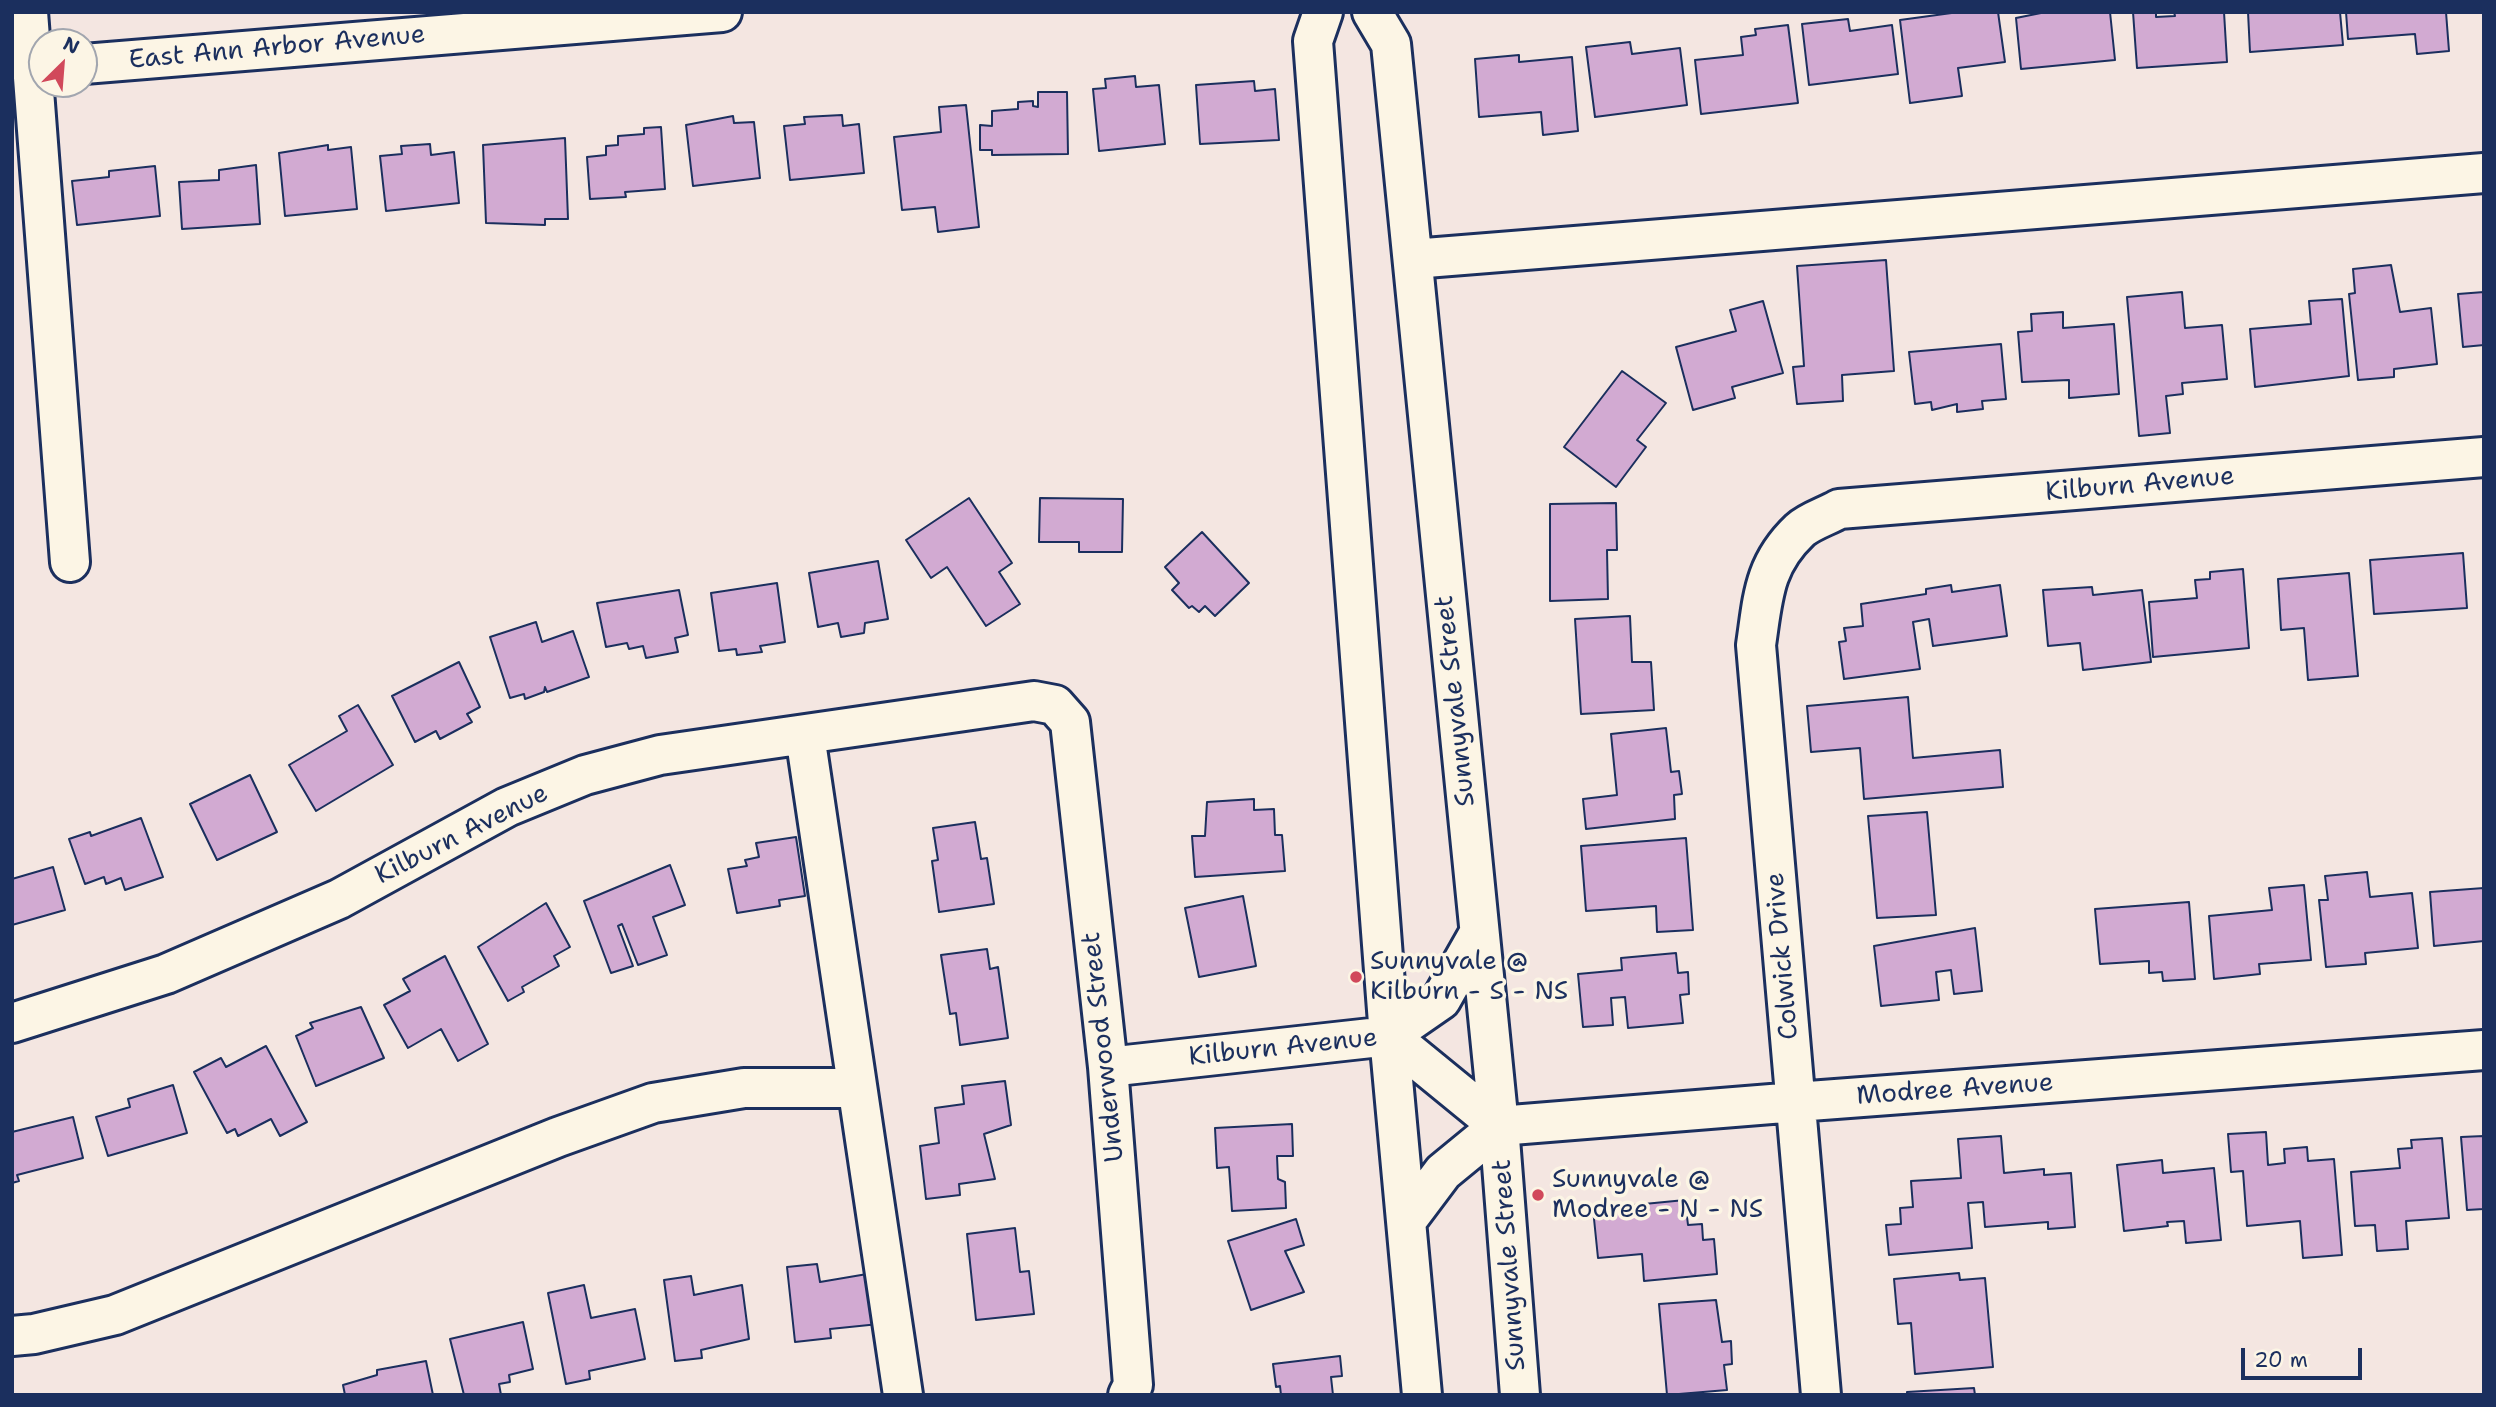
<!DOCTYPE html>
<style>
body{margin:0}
#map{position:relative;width:2496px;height:1407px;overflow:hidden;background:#f4e6e1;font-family:"Shantell Sans",sans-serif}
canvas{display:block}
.frame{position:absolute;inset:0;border:14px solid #1b2f5e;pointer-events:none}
.north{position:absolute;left:28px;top:28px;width:70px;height:70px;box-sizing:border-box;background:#fcf5e5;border:2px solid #a2a6af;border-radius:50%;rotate:25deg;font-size:19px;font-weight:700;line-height:28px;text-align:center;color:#1b2f5e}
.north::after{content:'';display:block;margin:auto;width:24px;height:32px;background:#d1495b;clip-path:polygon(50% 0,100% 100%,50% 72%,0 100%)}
.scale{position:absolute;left:2241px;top:1348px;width:121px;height:32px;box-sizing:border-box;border:4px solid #1b2f5e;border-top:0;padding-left:9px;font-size:21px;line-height:24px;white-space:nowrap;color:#1b2f5e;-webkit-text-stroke:5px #fcf5e5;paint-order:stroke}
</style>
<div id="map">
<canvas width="2496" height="1407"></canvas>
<div class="frame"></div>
<div class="north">N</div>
<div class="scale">20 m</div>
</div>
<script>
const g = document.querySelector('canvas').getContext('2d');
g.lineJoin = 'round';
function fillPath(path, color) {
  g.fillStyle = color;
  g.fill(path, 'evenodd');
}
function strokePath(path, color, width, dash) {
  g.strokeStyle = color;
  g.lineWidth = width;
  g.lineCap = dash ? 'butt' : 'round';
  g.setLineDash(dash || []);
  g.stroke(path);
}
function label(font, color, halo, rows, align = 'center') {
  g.font = font + ' "Shantell Sans",sans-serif';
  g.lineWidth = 7;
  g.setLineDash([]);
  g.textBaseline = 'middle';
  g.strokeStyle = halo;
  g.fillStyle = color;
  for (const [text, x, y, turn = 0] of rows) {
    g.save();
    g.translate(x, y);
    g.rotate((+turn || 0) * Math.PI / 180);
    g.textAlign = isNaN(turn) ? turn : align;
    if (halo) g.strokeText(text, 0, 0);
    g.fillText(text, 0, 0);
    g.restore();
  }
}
const building = new Path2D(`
 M1959,12H1998L2005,62L1958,68L1962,96L1910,103L1900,20Z
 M2046,12H2110L2115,60L2021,69L2016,18Z
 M2133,12H2156V17L2175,16L2174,12H2224L2227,62L2137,68Z
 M2248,12H2340L2343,45L2250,52Z
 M2346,12H2446L2449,51L2417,54L2415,34L2348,39Z
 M1848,19L1850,31L1892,25L1898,74L1809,85L1802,24Z
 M1788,25L1798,103L1701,114L1695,60L1743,55L1741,37L1756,35L1755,29Z
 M1630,42L1632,54L1680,48L1687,105L1595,117L1586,47Z
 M1519,55V62L1572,57L1578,131L1543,135L1541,112L1479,117L1475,59Z
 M1135,76L1136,87L1159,85L1165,144L1099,151L1093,89L1106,88L1105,79Z
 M1254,81L1255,91L1275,89L1279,140L1200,144L1196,85Z
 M1038,92H1067L1068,154L992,155V150H980V125L992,126V111L1018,109V102L1033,101V106L1038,107Z
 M966,105L979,227L938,232L935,207L902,210L894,137L941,132L939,107Z
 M842,115L843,126L859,124L864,173L790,180L784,126L805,124L804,117Z
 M733,116L734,123L754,122L760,178L693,186L686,125Z
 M661,127L665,189L625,192L626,197L590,199L587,157L606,155V146L618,145V136L644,134V128Z
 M565,138L568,219H545V225L486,223L483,145Z
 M430,144L431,155L454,152L459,203L386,211L380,156L402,154L401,146Z
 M328,145V150L351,147L357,209L285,216L279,153Z
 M256,165L260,224L182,229L179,182L219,180V170Z
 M155,166L160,216L77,225L72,181L109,177V171Z
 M1886,260L1894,371L1842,375L1843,401L1797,404L1793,367L1804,366L1797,266Z
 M2391,265L2400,312L2431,308L2437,364L2394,369V377L2358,380L2349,294L2355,293L2353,269Z
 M2182,292L2185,328L2222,325L2227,379L2182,383L2183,394L2166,396L2170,433L2139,436L2127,297Z
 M2484,292V345L2463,347L2458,294Z
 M2342,299L2349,376L2255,387L2250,329L2311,324L2309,301Z
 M1763,301L1783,373L1732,387L1735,398L1693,410L1676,347L1736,331L1730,310Z
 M2063,312V328L2114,324L2119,394L2069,398V380L2022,382L2018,332L2032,331L2031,314Z
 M2001,344L2006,399L1982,401L1983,409L1957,412V404L1932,410L1931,402L1915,404L1909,352Z
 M1622,371L1666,403L1637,440L1646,447L1616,487L1564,447Z
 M969,498L1012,563L999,572L1020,604L986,626L947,567L931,578L906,540Z
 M1040,498L1123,499L1122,552H1079V542H1039Z
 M1616,503L1617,550H1607L1608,599L1550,601V504Z
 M1202,532L1249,583L1215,616L1205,606L1199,612L1192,606L1189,608L1172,590L1179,583L1165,567Z
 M2463,553L2467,608L2374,614L2370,560Z
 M878,561L888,619L865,623L864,633L841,637L838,623L818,627L809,573Z
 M2243,569L2249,648L2153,657L2149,602L2197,598L2195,580L2210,579V572Z
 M2349,573L2358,676L2308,680L2304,628L2281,630L2278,579Z
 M777,583L785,642L760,646L762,652L737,655L736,649L719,651L711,593Z
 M1951,585L1952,592L2000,585L2007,636L1933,646L1929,619L1913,622L1920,669L1844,679L1839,642L1846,641L1844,628L1863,626L1861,604L1926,594V589Z
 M2092,587L2093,595L2142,590L2151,662L2083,670L2080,643L2048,646L2043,590Z
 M679,590L688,635L675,638L678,652L646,658L643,646L629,649L627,643L606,647L597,603Z
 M1630,616L1632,662H1651L1654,710L1581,714L1575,619Z
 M536,622L542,642L573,631L589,677L547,692L545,687L544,692L525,699L524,694L510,698L490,637Z
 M459,662L480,707L467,714L472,722L440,739L436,731L415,742L392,696Z
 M1908,697L1913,758L2000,750L2003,787L1864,799L1860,748L1811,752L1807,706Z
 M358,705L393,765L316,811L289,765L347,731L339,716Z
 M1666,728L1671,772L1679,771L1682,794L1674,795L1675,819L1586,829L1583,799L1617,795L1611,734Z
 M250,775L277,832L217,860L190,804Z
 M1254,799V810L1274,809L1275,835H1282L1285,871L1195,877L1192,836H1205L1207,802Z
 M1927,812L1936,915L1877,918L1868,816Z
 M141,818L163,877L125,890L121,878L106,884L104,877L85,884L69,839L90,832L91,836Z
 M975,822L981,859L987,858L994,904L939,912L932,861L938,860L933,828Z
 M796,837L805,896L779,900L780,906L737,913L728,869L747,866L745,860L759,857L756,843Z
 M1686,838L1693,930L1657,932L1656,906L1586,911L1581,846Z
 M670,865L685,905L653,917L667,955L638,965L622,924L618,926L633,966L611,973L584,901Z
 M53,867L65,910L12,925V879Z
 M2367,872L2370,897L2412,893L2418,948L2365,953L2366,964L2326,967L2319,900H2328L2325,876Z
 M2304,885L2311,960L2259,964L2260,974L2214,979L2209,916L2272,910L2269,888Z
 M2484,888V941L2434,946L2430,892Z
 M1243,896L1256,966L1199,977L1185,908Z
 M2189,902L2195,979L2163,981L2162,972L2149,973V961L2100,964L2095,909Z
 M546,903L570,947L554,956L559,966L522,987L524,992L508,1001L478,947Z
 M1975,928L1982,991L1954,994L1951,970L1936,972L1939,1000L1881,1006L1874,946Z
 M987,949L990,969L998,967L1008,1038L960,1045L956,1013L950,1014L941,955Z
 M1676,953L1678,973L1688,972L1689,994L1680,995L1683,1023L1628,1028L1625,997L1611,998L1613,1025L1583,1027L1578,974L1622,970L1621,958Z
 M445,956L488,1044L458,1061L441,1029L408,1048L384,1005L410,991L403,979Z
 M361,1007L384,1058L316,1086L296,1036L313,1028L310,1023Z
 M266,1046L307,1122L280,1136L271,1119L238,1136L235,1129L227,1133L194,1072L221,1058L226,1067Z
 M1005,1081L1011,1125L984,1134L995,1179L959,1184L960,1195L926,1199L920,1146L939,1143L935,1108L964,1104L962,1086Z
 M173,1085L187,1133L108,1156L96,1117L130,1107L128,1099Z
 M73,1117L83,1158L17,1175L19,1181L12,1183V1132Z
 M1292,1124L1293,1156H1277L1278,1179L1285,1182L1286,1208L1232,1211L1229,1167L1217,1168L1215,1128Z
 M2266,1132L2268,1165L2285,1163L2284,1149L2307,1147L2308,1161L2334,1159L2342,1255L2303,1258L2300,1221L2247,1226L2243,1171L2231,1172L2228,1134Z
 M2001,1136L2004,1173L2044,1169V1175L2071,1173L2075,1227L2048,1229V1222L1985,1227L1983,1202L1968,1203L1972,1248L1889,1255L1886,1225L1901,1224L1900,1208L1913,1207L1911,1181L1961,1178L1958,1139Z
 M2484,1136V1209L2467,1210L2461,1137Z
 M2442,1138L2449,1218L2406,1221L2408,1249L2377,1251L2375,1225L2355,1226L2351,1172L2400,1168L2398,1149L2412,1148L2411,1140Z
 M2162,1160L2163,1173L2214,1168L2221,1240L2186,1243L2184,1221L2167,1222L2168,1226L2124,1231L2117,1165Z
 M1685,1200L1688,1225L1702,1224L1703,1240L1714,1239L1717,1274L1644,1281L1642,1254L1598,1258L1593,1209Z
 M1296,1219L1304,1245L1285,1251L1304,1292L1251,1310L1228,1241Z
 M1015,1228L1020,1272L1029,1271L1034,1314L976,1320L967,1234Z
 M817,1264L820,1282L873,1273L879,1324L830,1329L831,1338L795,1342L787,1267Z
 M1959,1273L1960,1280L1985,1278L1993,1367L1915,1374L1911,1323L1898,1324L1894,1279Z
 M691,1276L694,1295L742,1285L749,1339L701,1350L702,1358L675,1361L664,1280Z
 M584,1285L591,1318L635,1309L645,1359L589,1371L590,1379L566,1384L548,1293Z
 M1716,1300L1722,1342L1731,1341L1732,1364L1724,1365L1727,1390L1667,1395L1659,1304Z
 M523,1322L533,1369L509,1375L510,1382L499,1384L501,1395H464L450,1339Z
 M1340,1356L1342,1376L1331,1377L1333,1395H1281L1280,1386L1276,1387L1273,1364Z
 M426,1361L433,1395H345L343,1385L377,1375V1370Z
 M1974,1388L1975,1395H1907V1392Z`);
const minor = new Path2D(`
 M28,12L70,562
 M1323,12L1313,41L1389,1036L1422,1395
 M1372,12L1391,44L1499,1126L1520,1395
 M84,64L722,12
 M1413,259L2484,173
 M805,735L903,1395
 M12,1023L166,974L339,899L507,807L585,775L660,755L1034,701L1055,705L1070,722L1108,1067L1133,1385L1128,1395
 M1389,1036L1441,1000L1479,933
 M1108,1067L1389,1036L1499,1126L1796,1102L2484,1050
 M1407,1220L1443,1172L1499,1126
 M12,1336L34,1334L115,1315L558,1137L653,1103L744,1088H857
 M1821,1395L1756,645C1763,598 1763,565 1800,530C1810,521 1827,516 1839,509L2484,457`);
const markers = [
 [1356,977,7,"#d1495b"],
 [1538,1195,7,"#d1495b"]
];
const streetNames = [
 ["East Ann Arbor Avenue",277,48,-5],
 ["Kilburn Avenue",2140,485,-5],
 ["Sunnyvale Street",1456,701,-96],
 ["Kilburn Avenue",462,835,-27],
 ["Colwick Drive",1783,956,-95],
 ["Underwood Street",1104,1047,-96],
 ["Kilburn Avenue",1283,1048,-6],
 ["Modree Avenue",1955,1090,-4],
 ["Sunnyvale Street",1510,1265,-94]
];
const poiNames = [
 ["Sunnyvale @",1370,962],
 ["Kilburn - S - NS",1370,992],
 ["Sunnyvale @",1552,1180],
 ["Modree - N - NS",1552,1210]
];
fillPath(building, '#d2aad2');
strokePath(building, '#1b2f5e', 2);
strokePath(minor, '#1b2f5e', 44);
strokePath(minor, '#fcf5e5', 38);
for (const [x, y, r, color] of markers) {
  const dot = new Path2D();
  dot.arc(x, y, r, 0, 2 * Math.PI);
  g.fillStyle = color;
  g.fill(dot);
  strokePath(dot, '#fcf5e5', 2.5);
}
label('26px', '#1b2f5e', '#fcf5e5', streetNames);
label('26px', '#1b2f5e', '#fcf5e5', poiNames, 'left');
</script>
